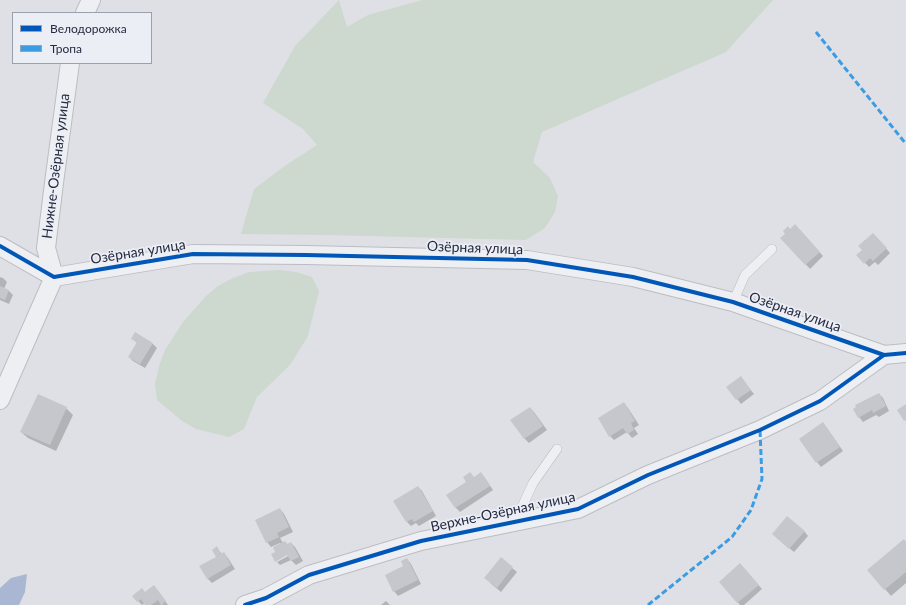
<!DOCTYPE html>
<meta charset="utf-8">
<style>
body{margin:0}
#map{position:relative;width:906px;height:605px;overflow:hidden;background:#dfe0e5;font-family:Lato,sans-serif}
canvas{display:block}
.legend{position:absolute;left:12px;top:12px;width:140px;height:52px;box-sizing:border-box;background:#ebeef5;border:1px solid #9ca0ac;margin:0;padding:5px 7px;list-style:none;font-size:12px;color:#252a3f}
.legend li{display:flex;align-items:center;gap:8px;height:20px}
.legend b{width:20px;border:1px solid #9ca0ac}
</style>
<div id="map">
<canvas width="906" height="605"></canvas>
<ul class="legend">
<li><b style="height:5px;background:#0057b8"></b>Велодорожка</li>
<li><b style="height:5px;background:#3c9ce3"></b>Тропа</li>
</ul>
</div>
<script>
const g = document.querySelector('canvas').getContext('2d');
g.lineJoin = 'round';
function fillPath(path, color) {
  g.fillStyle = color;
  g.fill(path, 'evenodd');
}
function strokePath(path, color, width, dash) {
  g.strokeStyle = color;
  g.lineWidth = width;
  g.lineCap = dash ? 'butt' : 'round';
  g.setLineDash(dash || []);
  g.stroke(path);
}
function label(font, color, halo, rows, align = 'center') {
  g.font = font + ' Lato,sans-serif';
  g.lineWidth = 3.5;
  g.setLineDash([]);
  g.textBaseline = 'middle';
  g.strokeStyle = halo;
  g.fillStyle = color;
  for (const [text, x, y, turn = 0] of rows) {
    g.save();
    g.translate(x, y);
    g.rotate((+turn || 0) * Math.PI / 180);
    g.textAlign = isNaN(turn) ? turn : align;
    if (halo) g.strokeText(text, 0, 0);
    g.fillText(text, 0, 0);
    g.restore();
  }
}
const green = new Path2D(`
 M339,0L347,27L368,15L422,0H773L726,52L542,132L533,162L550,178L558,196L555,212L545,228L526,240L326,235L241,234L254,189L286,165L317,145L303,129L263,103L295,46Z
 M280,270L296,272L312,277L319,291L308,336L290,365L257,397L244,429L229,437L196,429L182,421L157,400L155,384L159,366L165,350L183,322L206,296L218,286L233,278L249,272Z`);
const water = new Path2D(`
 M27,574L25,592L19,605H0V588L11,578Z`);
const shadow = new Path2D(`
 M790,230H800L823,256L810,269L782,238Z
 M877,238L890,253L878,265L875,262L869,267L858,255Z
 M0,277L3,278L7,282L4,289L9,291L13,295L9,304L0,300Z
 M132,338L153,344L157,348L145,368L133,361L129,357L137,343Z
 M741,378L754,394L741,404L728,387Z
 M879,394L883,398L889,411L879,417L876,415L863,422L859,417Z
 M624,403L628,408L639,425L634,428L638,434L632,438L627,432L614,440L610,436Z
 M66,408L73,415L56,451L28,438L21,432Z
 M530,408L534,412L547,430L529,443L524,438Z
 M823,423L827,428L843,451L821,467L817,462Z
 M481,473L485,478L493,490L460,512L456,508L448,495Z
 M418,487L422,491L436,516L419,526L416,523L411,526L407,522L395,501Z
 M280,509L284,514L293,532L280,538L283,543L285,542L288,545L291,543L295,547L303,561L296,565L291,560L280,565L277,562L292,554L276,552L281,544L280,543L271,547L267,542Z
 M804,531L808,536L794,552L773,534Z
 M906,543V583L891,596L885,589Z
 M217,548L222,554L224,553L228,558L235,569L212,583L207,578L217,557Z
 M407,559L411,564L421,584L398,596L394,591Z
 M501,559L517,572L501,592L490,583Z
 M744,569L762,589L744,605H740L720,582Z
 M158,591L168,605H163L162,604L161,605H146L145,603L142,605L138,601L145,593Z
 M386,601L390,605H381Z`);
const building = new Path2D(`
 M795,224L820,252L805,265L780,238L785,234L783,231L788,226L790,229Z
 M873,233L887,248L873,261L870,258L864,264L856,255L862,250L858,246Z
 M0,286L9,290L5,300L0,298Z
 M135,332L153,343L140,364L128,357L137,342L131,339Z
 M741,376L751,390L736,400L726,387Z
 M879,393L886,406L873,413L872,410L858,418L853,409L856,407L855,405Z
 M38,394L67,407L50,445L20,432Z
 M624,402L635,421L631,423L634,430L627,434L623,428L609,437L598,418Z
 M906,404V420L904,421L897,410Z
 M530,407L543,426L524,439L510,420Z
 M823,422L840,447L816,463L799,439Z
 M470,472L474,477L481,472L490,486L455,508L446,495L466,482L463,477Z
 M418,486L433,511L414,522L412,519L406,522L393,501Z
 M280,508L289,527L277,533L279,537L266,543L255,520Z
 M787,516L805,531L789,549L772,534Z
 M904,539L906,542V572L884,590L867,570Z
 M285,541L287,544L291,542L299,557L291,561L287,555L275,562L271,554L275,552L273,547Z
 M217,546L221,554L224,552L231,565L207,579L199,566L216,557L212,550Z
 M501,557L513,567L497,588L484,578Z
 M407,558L418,580L393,592L385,575L403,566L401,561Z
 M740,563L759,585L737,603L719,582Z
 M154,585L166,601L161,605L158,600L151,605H145L141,599L137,602L132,596L142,588L145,592Z`);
const lane = new Path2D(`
 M733,302L745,275L772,249
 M515,522L533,483L557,449`);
const street = new Path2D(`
 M85,13L91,0
 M0,246L54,277L193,254L306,255L527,260L633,277L733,302L884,355L906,353
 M0,400L54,277L46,248L54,183L70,63
 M245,605L266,598L309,575L421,541L578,509L648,475L760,430L820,401L884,355`);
const quiet = new Path2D(`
 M816,32L906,144
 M648,605L732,537L751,510L762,479L760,430`);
const cycleway = new Path2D(`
 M0,246L54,277L193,254L306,255L527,260L633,277L733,302L884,355L906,353
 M245,605L266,598L309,575L421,541L578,509L648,475L760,430L820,401L884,355`);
const streetNames = [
 ["Нижне-Озёрная улица",56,166,-83],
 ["Озёрная улица",475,248,2],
 ["Озёрная улица",138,252,-9],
 ["Озёрная улица",795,312,19],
 ["Верхне-Озёрная улица",503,512,-12]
];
fillPath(green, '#cdd8ce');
fillPath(water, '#aab7d3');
fillPath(shadow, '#0003');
fillPath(building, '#c6c7cd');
strokePath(lane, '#bcbdc3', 10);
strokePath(street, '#bcbdc3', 20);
strokePath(lane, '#eeeff2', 9);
strokePath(street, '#eeeff2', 18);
strokePath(quiet, '#3c9ce3', 3, [6, 3]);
strokePath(cycleway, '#0057b8', 4);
label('14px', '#252a3f', '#ebeef5', streetNames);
</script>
